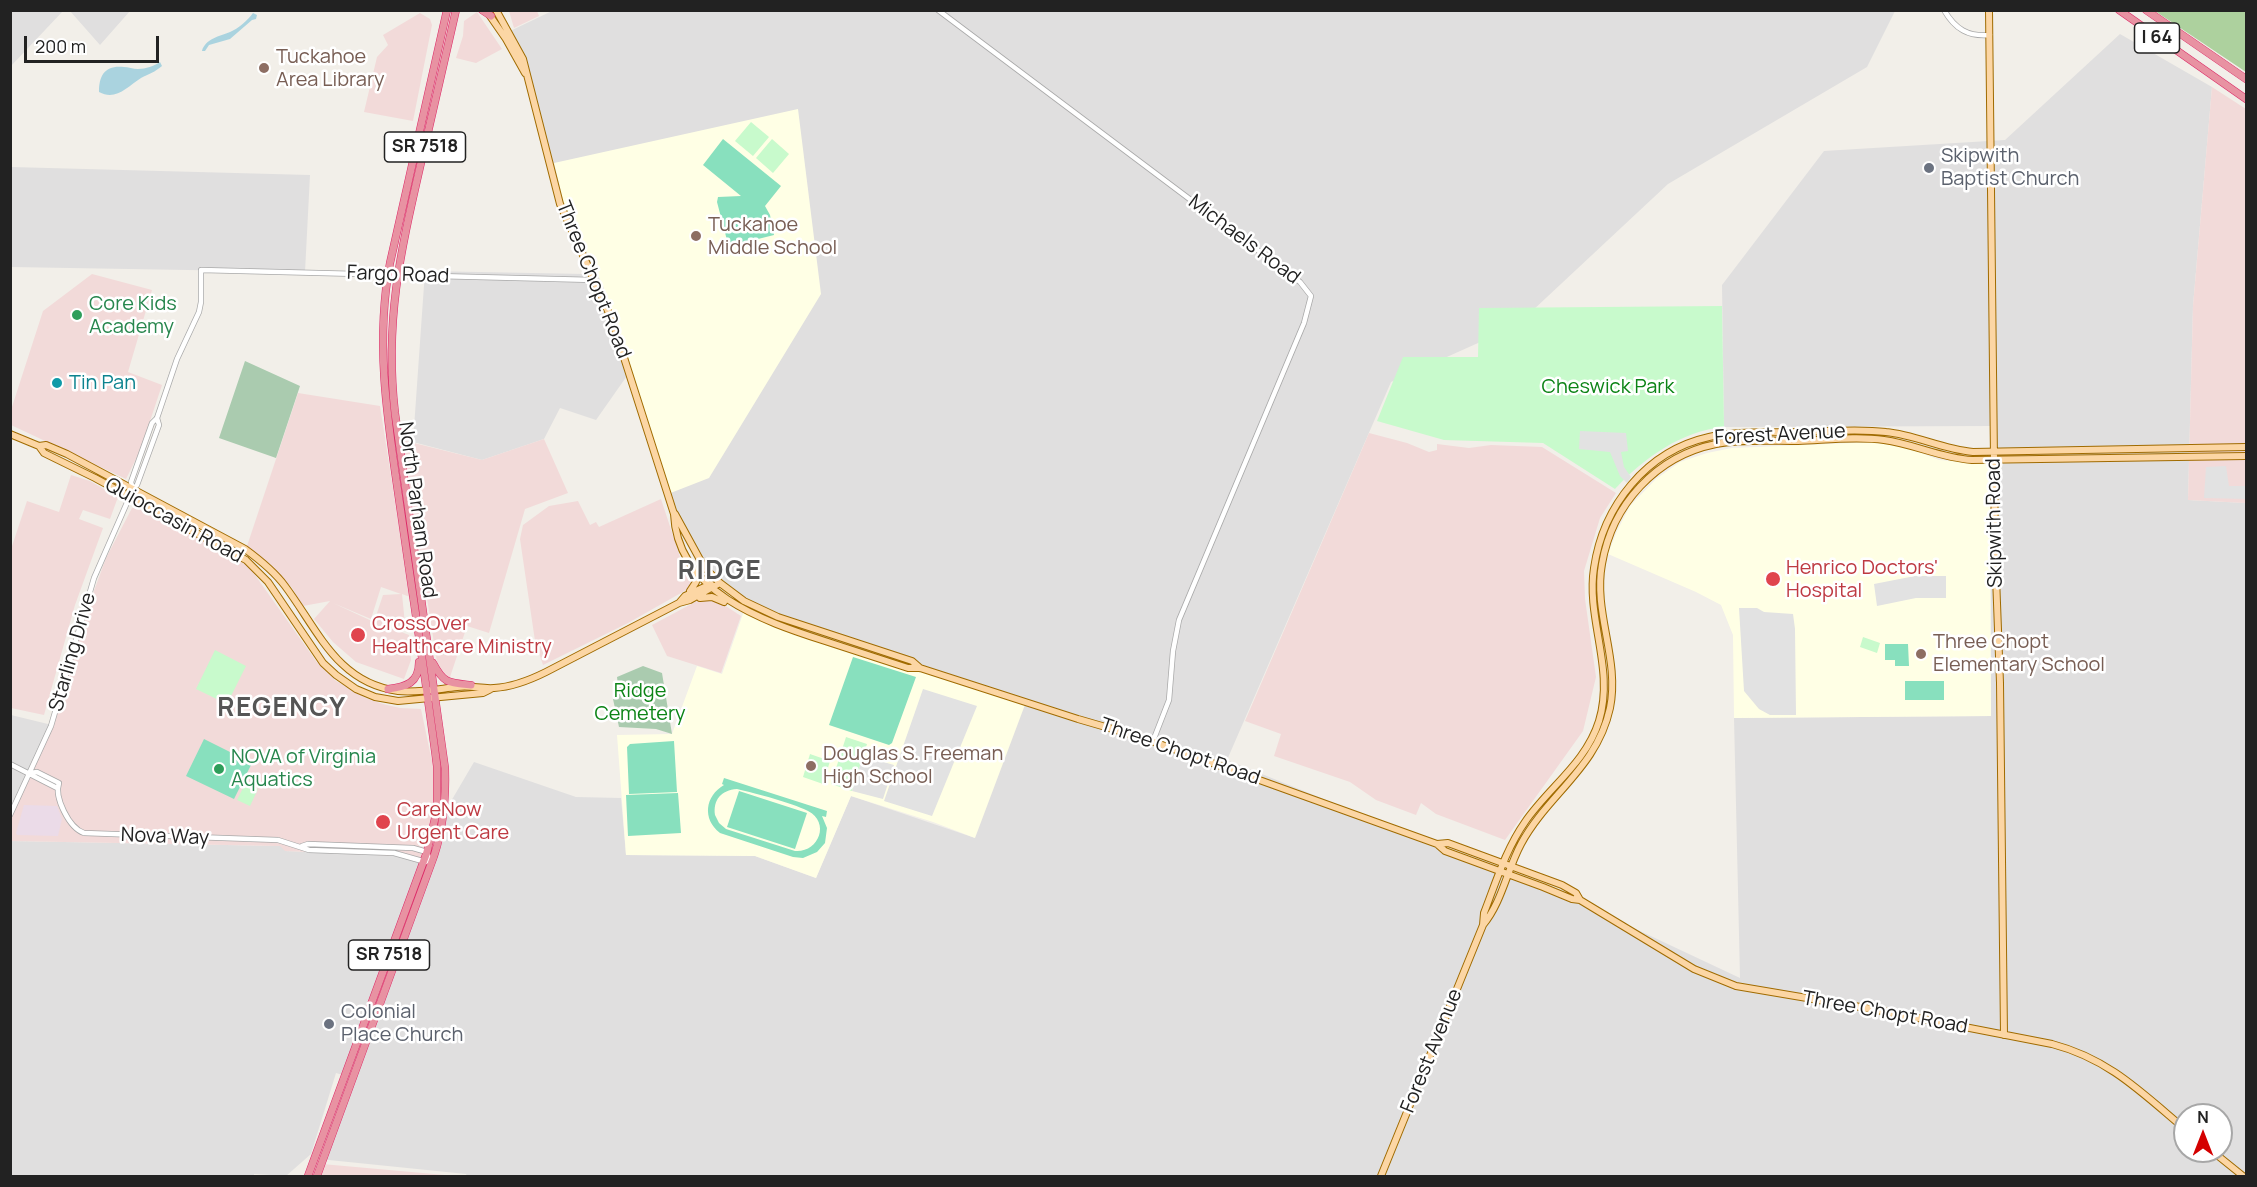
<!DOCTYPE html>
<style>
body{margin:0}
#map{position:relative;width:2257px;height:1187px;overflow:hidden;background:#f2efe9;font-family:Manrope,sans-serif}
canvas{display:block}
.frame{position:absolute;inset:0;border:12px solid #222;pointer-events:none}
.north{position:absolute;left:2173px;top:1103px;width:60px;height:60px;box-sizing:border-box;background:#fff;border:2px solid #a7a7a7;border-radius:50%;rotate:0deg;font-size:16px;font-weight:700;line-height:24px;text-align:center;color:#222}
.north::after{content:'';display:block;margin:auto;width:21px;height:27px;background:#d40000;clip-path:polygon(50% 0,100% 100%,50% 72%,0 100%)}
.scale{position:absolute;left:24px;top:36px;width:135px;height:27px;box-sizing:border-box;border:3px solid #222;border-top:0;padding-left:8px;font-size:18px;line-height:21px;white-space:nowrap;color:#222;-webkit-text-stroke:4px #fff;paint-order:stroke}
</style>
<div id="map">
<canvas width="2257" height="1187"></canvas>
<div class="frame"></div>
<div class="north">N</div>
<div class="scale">200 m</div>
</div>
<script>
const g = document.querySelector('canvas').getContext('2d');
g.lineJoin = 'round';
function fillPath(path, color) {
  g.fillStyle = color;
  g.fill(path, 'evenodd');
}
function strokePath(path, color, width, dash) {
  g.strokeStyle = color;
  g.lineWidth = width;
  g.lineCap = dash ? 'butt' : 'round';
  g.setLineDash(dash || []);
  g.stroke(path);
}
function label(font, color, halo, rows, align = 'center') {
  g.font = font + ' Manrope,sans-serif';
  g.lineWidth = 5;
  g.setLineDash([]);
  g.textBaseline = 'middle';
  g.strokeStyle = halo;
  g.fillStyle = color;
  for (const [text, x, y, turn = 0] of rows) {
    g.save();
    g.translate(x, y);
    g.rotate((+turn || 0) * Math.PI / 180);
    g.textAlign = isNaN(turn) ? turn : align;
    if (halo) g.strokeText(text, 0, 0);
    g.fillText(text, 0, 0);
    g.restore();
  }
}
const residential = new Path2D(`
 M11,10L63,11L11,66L10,11Z
 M554,10L1895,11L1867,67L1668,184L1516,326L1391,382L1227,760L1572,899L1740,978L1734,718L1991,716L1990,426L1724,427L1722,285L1824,151L2005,140L2120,34L2212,87L2193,306L2188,500L2246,503V1176H467L466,1174L319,1159L434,845L440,820L474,762L576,797L621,798L626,855L755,856L816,878L851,796L975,838L775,622L745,608L746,602L728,590L697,563L678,529L629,373L596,420L560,408L544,439L482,460L413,442L425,271L585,274L528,79L506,33ZM2185,1115H2221V1151H2185Z
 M70,11H130L100,45Z
 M11,167L310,175L305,272L11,267Z
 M11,715L52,725L11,815Z
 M10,841L281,846L286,851L399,856L422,864L346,1076L336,1073L311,1154L286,1176L254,1174V1176H11Z`);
const commercial = new Path2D(`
 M509,11H537L539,16L514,28Z
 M477,12L502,49L476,63L456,58L463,36L464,21Z
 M420,13L430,19L432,25L413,121L364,112L377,57L388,45L383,35Z
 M2212,87L2246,109V503L2188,500L2193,306Z
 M92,274L152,290L128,372L162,385L140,451L126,479L11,425V410L43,311Z
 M298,393L380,406L410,597L402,594L405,624L391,628L409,635L411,660L404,679L356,662L333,642L314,619L330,601L303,606L292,588L270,564L247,546ZM381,587L401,594L383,595L374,622L333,603L371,619Z
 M1369,433L1407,443L1429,452L1437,450V444L1469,448L1491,445L1542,447L1616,493L1600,518L1584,571L1585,599L1596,677L1583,731L1505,840L1436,814L1421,803L1416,815L1376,800L1350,782L1274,756L1281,734L1245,721Z
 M544,439L568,493L525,509L489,633L467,626L449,680L440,669L437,662L402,440L482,460Z
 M71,475L90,481L118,497L110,519L83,510L79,519L103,528L75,605L44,715L11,708V549L27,501L59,512Z
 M661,499L680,557L692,574L694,581L688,589L628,623L543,665L535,641L520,539L523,525L549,506L578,501L590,525L596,522L599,527Z
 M139,507L233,556L250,568L316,661L336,681L366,698L383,704L400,708L421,709L431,757L437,768L438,793L422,864L399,856L285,851L280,846L11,841L10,815L42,749L79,632L106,558L132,508Z
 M709,599L718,601L741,616L721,673L667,656L652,625L699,600Z
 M322,1164L456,1176H317Z`);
const industrial = new Path2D(`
 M24,805L57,806L62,819L58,836L17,835L16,833Z`);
const education = new Path2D(`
 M798,109L821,294L709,478L668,494L603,286L564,204L554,163Z
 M1876,442L1906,447L1939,460L1990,464L1991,716L1734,718L1733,635L1721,605L1696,592L1608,554L1617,531L1630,506L1656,479L1680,462L1707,453L1732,448Z
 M745,608L775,622L1026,702L975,838L933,822L851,796L816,878L755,856L626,855L617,735L672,734L697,666L722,674Z`);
const forest = new Path2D(`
 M2155,11H2246V72Z`);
const cemetery = new Path2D(`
 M245,361L300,386L276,458L219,438Z
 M643,666L662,673L672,734L656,729L619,727L613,699L618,685L617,677Z`);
const park = new Path2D(`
 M751,122L769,137L753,156L735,141Z
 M772,139L789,154L773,173L756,158Z
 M1722,306L1724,427C1681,431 1644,458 1615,489L1543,443L1444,440L1377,421L1403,357H1478L1479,308Z
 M1863,637L1880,643L1877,653L1860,647Z
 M215,650L246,666L227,704L196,689Z
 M846,737L867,744L852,791L831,784Z
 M810,754L830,761L823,784L803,777Z
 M245,784L258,789L250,806L237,800Z`);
const pitch = new Path2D(`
 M723,139L781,186L765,206L770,215L774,235L734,245L728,244L717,202L718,197L741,196L703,165Z
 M1885,644H1908L1909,666H1895V660H1885Z
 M853,657L916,677L892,743L889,745L829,725Z
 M1905,681H1944V700H1905Z
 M204,739L252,763L234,799L186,776Z
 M674,741L677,792L629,794L627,747L630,744Z
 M724,778L827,811L826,817L822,816L827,828L825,843L817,852L803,858L793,857L720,833C702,819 705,796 724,785L722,784ZM737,789C757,794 790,802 808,811C831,823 818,853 795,851L726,829L719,823L715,815C713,800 721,790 737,789Z
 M739,791L807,813L795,849L727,827Z
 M678,793L681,833L628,836L626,795Z`);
const parking = new Path2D(`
 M1580,431L1626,433L1628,451L1621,452L1624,467L1631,477L1627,483L1620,476L1610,452L1579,449Z
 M2226,466L2229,486H2246V499L2204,498L2206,467Z
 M1915,576H1946V598H1916L1877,606L1874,584Z
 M1739,608H1757L1764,612L1793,614L1795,629L1796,715H1770L1759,709L1744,691Z
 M923,689L977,706L932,816L884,801Z
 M863,756L894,765L883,799L852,791Z`);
const water = new Path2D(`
 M253,13L257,15L256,19L252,20L230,39L209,45L205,51H202C205,39 220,36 230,32C238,29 248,20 253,13Z
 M160,62L162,66C155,72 149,74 141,78C127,87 116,101 99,92C99,75 105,65 124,67C128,67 133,69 138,69C146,69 154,66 160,62Z`);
const minor = new Path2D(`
 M938,10L1300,282L1311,296L1304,323L1179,620L1173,651L1169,700L1153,741
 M1944,10C1955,29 1968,37 1990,35
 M133,489L131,482L152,423L157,418L177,359L199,312L201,302V270L594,280
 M10,764L57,788
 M31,773L37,772L59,783C54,797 69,828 84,833L278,840L309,850L394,853L426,862
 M10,815L51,726L94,578L133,489L137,485L159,425L157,418
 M302,846L308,844L413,848L427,852L431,864`);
const major = new Path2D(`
 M496,10L523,59L560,204L612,320L674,514C677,592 763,621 825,641C853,650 880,659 908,668H920L1078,719L1140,737L1437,844L1445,851L1543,887L1572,899L1580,900
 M1989,10L1995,550L2000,683L2004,1035
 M488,13L506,39L525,73
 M10,434L39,446L44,453L95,478L246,560L268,582L323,663L336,675L356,689L375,697L398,701L483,693L491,689
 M39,446L46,445L67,454L245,549C260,560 274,571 285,586C318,630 337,683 398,691C418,693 438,689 457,687C470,685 481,689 494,688C512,687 530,680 546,672L679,603L690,600L720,583
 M675,514L704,567L720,583L744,601L778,617L912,661L920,668
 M690,591L696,582L693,568
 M700,598L712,597L724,602
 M679,603L685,596L711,584
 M1437,844L1448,843L1562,885L1576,893L1580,900L1694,969L1736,986L1872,1009L2052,1044C2109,1059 2141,1092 2185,1129
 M1483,925L1484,913C1496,882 1506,849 1525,822C1549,787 1586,763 1599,721C1615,669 1586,619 1594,568C1603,506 1646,451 1709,437C1737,431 1767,433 1795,432C1825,432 1856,428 1886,432C1916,435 1942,449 1973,452L2246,447
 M2212,1151L2243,1176
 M1381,1176L1483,925C1502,902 1507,870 1521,844C1548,794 1597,768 1610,708C1620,659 1593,613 1602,564C1612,505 1656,456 1716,444C1743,439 1771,441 1798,441C1826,440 1856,436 1884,440C1914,444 1941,458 1972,460L2246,456`);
const highway = new Path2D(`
 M482,10L491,16
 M2119,10L2246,99
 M2146,10L2246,79
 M433,663C444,684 449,683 471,685
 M388,689C406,687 419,683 419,662
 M308,1176L427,852L437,810V766C426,682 413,597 401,513C389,429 374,347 390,263L447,10
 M317,1176L434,856C444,826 446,798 445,768L395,413C384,317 402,246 423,154C434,106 445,58 456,10`);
const markers = [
 [264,68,6,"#8d6e63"],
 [1929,168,6,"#6b7280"],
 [696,236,6,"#8d6e63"],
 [77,315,6,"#2e9e5b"],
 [57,383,6,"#0f9aa8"],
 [1773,579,8,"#e0444e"],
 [358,635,8,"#e0444e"],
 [1921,654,6,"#8d6e63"],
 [811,766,6,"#8d6e63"],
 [219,769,6,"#2e9e5b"],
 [383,822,8,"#e0444e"],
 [329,1024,6,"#6b7280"]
];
const shields = [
 [2157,38,45],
 [425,147,81],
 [389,955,81]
];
const shieldNames = [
 ["I 64",2157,38],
 ["SR 7518",425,147],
 ["SR 7518",389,955]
];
const educationNames = [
 ["Tuckahoe",276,57],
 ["Area Library",276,80],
 ["Tuckahoe",708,225],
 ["Middle School",708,248],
 ["Three Chopt",1933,642],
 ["Elementary School",1933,665],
 ["Douglas S. Freeman",823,754],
 ["High School",823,777]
];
const worshipNames = [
 ["Skipwith",1941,156],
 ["Baptist Church",1941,179],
 ["Colonial",341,1012],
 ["Place Church",341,1035]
];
const streetNames = [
 ["Michaels Road",1244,240,37],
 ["Fargo Road",398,275,2],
 ["Three Chopt Road",593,280,68],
 ["Forest Avenue",1780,435,-3],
 ["North Parham Road",417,510,82],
 ["Quioccasin Road",174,521,29],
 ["Skipwith Road",1995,523,-91],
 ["Starling Drive",73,652,-74],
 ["Three Chopt Road",1180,752,19],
 ["Nova Way",165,837,2],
 ["Three Chopt Road",1885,1013,10],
 ["Forest Avenue",1432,1051,-68]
];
const leisureNames = [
 ["Core Kids",89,304],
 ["Academy",89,327],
 ["NOVA of Virginia",231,757],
 ["Aquatics",231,780]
];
const cultureNames = [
 ["Tin Pan",69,383]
];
const parkNames = [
 ["Cheswick Park",1608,387],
 ["Ridge",640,691],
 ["Cemetery",640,714]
];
const healthNames = [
 ["Henrico Doctors'",1786,568],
 ["Hospital",1786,591],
 ["CrossOver",372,624],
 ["Healthcare Ministry",372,647],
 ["CareNow",397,810],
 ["Urgent Care",397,833]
];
const districtNames = [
 ["RIDGE",720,572],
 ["REGENCY",282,709]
];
fillPath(residential, '#e0dfdf');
fillPath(commercial, '#f2dad9');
fillPath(industrial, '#ebdbe8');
fillPath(education, '#ffffe5');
fillPath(forest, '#add19e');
fillPath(cemetery, '#aacbaf');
fillPath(park, '#c8facc');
fillPath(pitch, '#88e0be');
fillPath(parking, '#e2e2e2');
fillPath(water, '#aad3df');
strokePath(minor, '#a9a9a9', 6);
strokePath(major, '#a06b00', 8);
strokePath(highway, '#dc2a67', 8);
strokePath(minor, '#fff', 4.5);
strokePath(major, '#fcd6a4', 6);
strokePath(highway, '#e892a2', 7);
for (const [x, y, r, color] of markers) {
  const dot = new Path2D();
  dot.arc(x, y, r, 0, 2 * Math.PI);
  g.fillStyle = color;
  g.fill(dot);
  strokePath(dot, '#fff', 2);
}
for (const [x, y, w] of shields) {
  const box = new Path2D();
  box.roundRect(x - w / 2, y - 15, w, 30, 4.5);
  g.fillStyle = '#fff';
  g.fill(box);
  strokePath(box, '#222', 1.5);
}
label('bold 18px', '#222', null, shieldNames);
label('20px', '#785e54', '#fff', educationNames, 'left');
label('20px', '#5b616d', '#fff', worshipNames, 'left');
label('20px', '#222', '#fff', streetNames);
label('20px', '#27864d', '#fff', leisureNames, 'left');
label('20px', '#0d838f', '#fff', cultureNames, 'left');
label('20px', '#0c8416', '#fff', parkNames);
label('20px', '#be3a42', '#fff', healthNames, 'left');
g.letterSpacing = '1.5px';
label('bold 26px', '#555', '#fff', districtNames);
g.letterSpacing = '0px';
</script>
